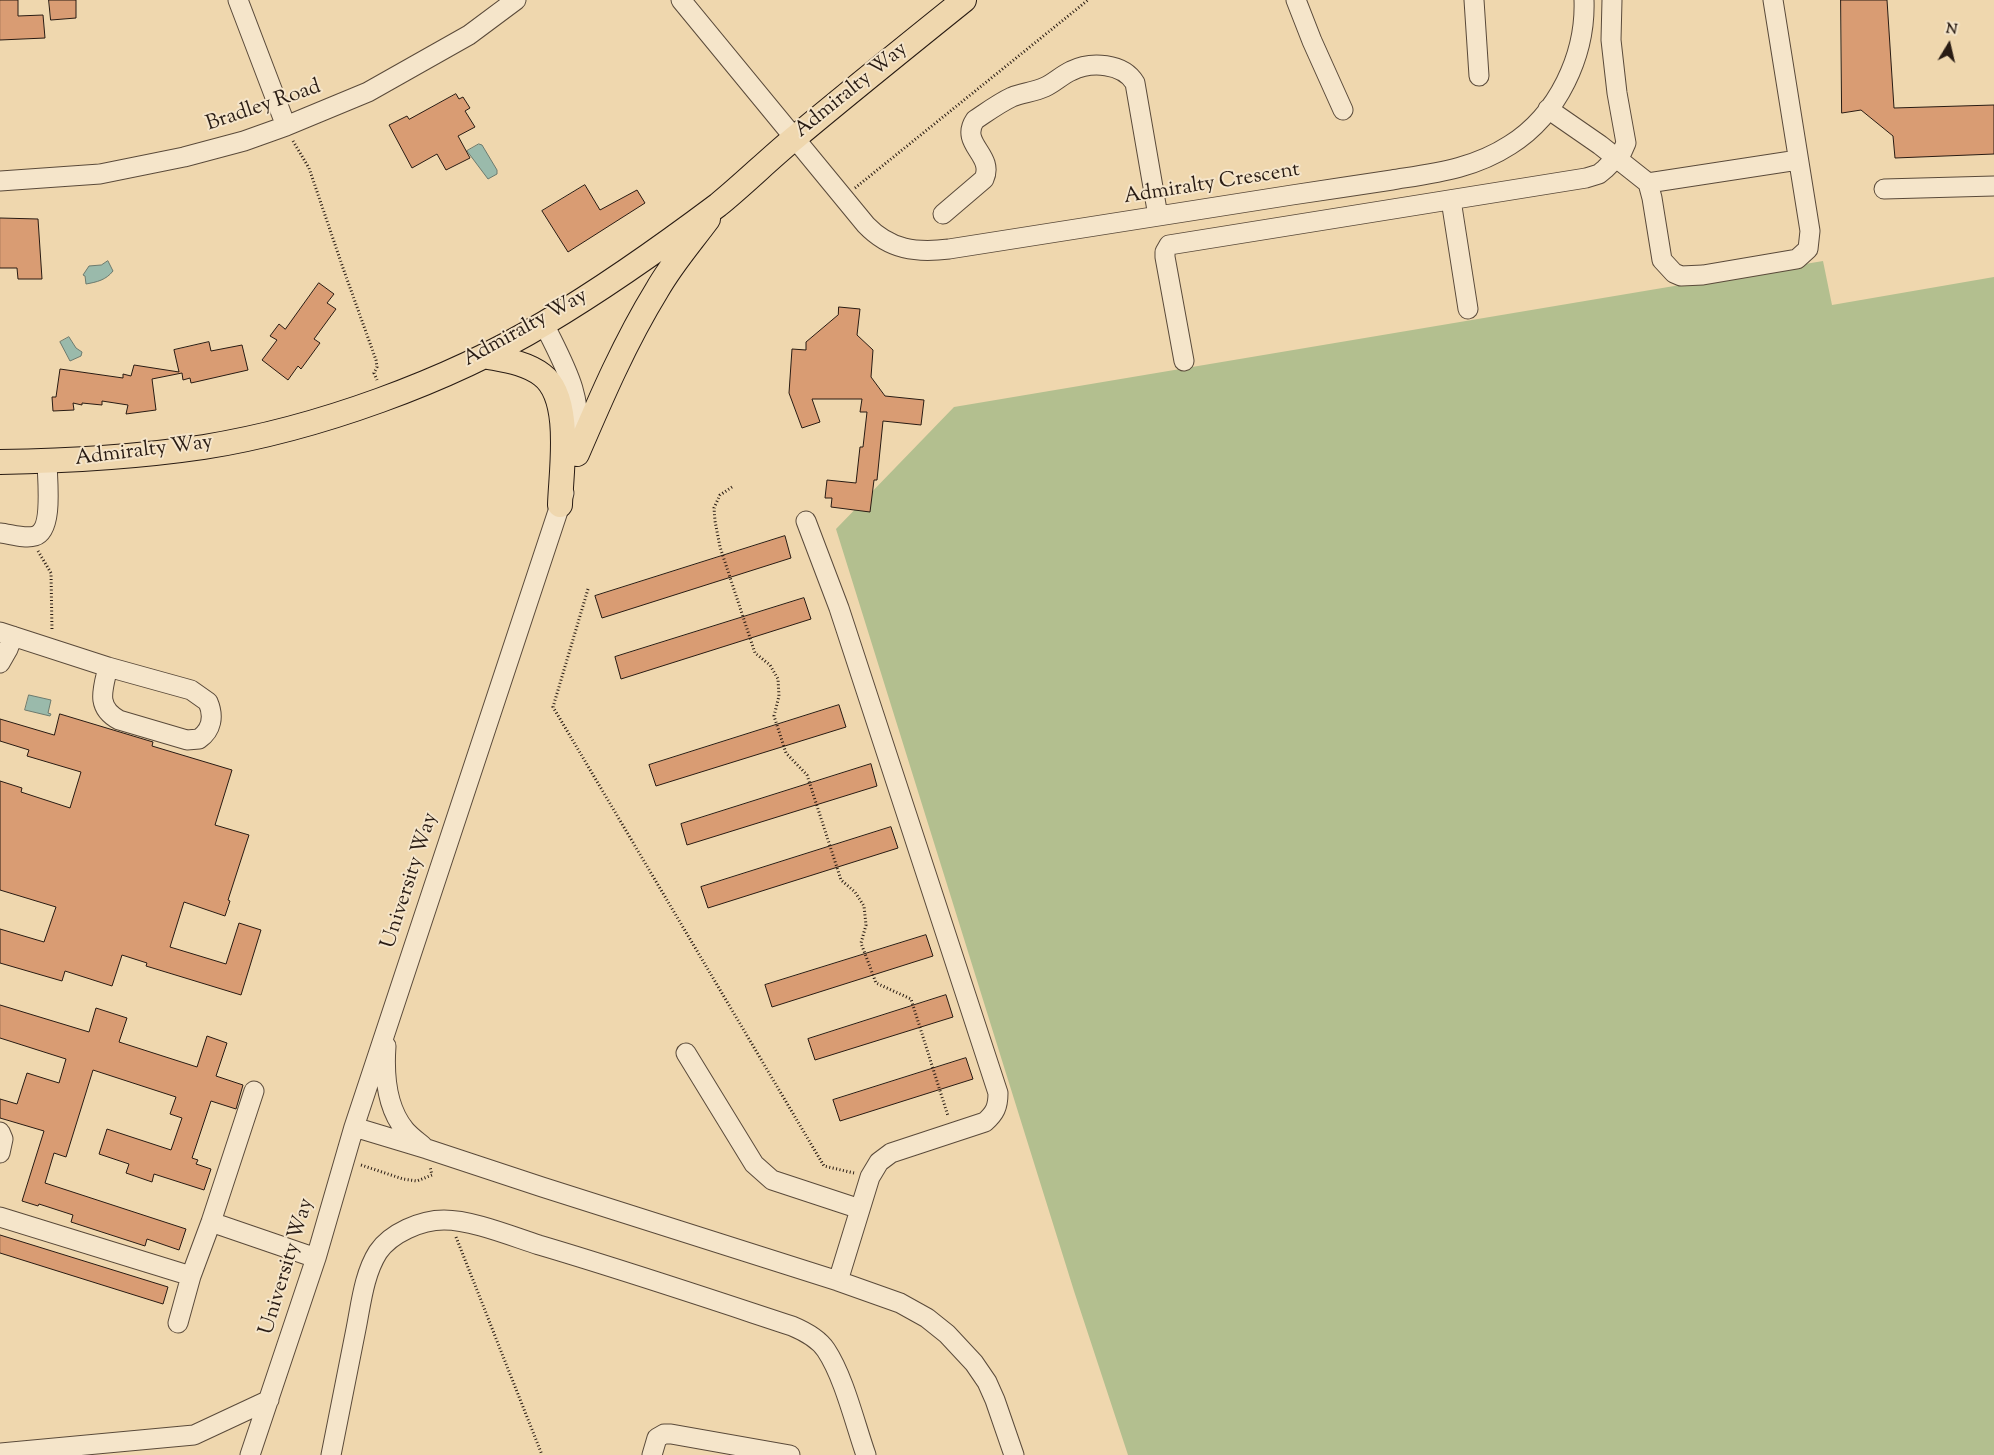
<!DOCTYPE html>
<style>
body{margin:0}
#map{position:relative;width:1994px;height:1455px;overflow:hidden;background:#efd7ae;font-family:"Sorts Mill Goudy",serif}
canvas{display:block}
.north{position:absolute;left:1924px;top:20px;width:50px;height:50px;-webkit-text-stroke:4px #f5e5ca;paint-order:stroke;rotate:9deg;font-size:14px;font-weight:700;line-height:20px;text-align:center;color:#281b13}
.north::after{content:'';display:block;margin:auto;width:18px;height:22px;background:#281b13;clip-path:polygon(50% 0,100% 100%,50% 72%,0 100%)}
</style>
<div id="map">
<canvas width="1994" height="1455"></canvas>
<div class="north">N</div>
</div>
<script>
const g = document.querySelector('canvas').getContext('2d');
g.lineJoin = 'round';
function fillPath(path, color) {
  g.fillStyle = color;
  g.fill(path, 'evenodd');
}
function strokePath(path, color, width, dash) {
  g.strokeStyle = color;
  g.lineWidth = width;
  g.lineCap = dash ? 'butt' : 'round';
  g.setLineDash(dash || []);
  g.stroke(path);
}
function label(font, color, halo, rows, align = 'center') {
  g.font = font + ' "Sorts Mill Goudy",serif';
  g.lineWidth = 4;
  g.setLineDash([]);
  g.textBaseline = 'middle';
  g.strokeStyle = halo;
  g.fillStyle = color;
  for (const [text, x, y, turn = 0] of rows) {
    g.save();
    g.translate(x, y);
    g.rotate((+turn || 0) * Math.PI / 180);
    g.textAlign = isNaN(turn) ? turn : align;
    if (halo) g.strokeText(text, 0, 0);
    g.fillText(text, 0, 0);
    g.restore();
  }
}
const green = new Path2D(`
 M1823,261L1832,305L1994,277V1455H1128L1074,1291L836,529L954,407Z`);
const water = new Path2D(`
 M479,144L482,145L497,170V174L488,179L467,151Z
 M108,261L113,271C106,280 97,282 86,284L85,276L83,275L89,266L101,265Z
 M69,337L76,348L82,352L81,356L70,361L60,342Z
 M29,695L51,700L48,713L51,714L50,716L25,710Z`);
const building = new Path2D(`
 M0,0H18V16L43,15L45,38L0,40Z
 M49,0H76V18L51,20Z
 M1841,0H1887L1894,108L1994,105V154L1895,158L1893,136L1861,110L1842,113Z
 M456,94L459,99L463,97L470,108L465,111L475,127L458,136L470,158L446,170L437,154L412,168L389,125L407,116L409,119Z
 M585,185L600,210L637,190L645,203L568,252L542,211Z
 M0,218L38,219L42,279H18L17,268H0Z
 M319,283L334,294L327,303L336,309L314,339L320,343L301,369L298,366L288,380L262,360L277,340L270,336L279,324L285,329Z
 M839,307L860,309L857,335L873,350L871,377L885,396L924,400L921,425L883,421L877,480H874L870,512L831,507L832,498H825L827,480L856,483L860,447H863L867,412H860L862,399H812L820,422L802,428L789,393L792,349L806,350V342L838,315Z
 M209,342L211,351L242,345L248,370L191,383L190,378L183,380L182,373L152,379L156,410L126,414L128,405L102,401V405L82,403V405L73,403L74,410L53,411L52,397H56L60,369L123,378V374L131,376L134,365L179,372L174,350Z
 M785,536L791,558L602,618L595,596Z
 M804,598L811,619L621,679L615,657Z
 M839,705L846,727L656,786L649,765Z
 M60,714L153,742L152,746L232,770L215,825L249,835L228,900L230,901L225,916L184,902L170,947L226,964L239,923L261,930L241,995L146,966L147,963L122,955L112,986L65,971L62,981L0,963V929L44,942L56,907L0,890V781L22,788L21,792L70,808L81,772L27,756L29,750L0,741V719L54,735Z
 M871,764L877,786L687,845L681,824Z
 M891,827L898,848L708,908L701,887Z
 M926,935L933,956L772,1007L765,985Z
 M946,995L953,1017L815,1060L808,1039Z
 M0,1005L89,1032L96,1008L127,1018L119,1042L197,1067L207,1036L227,1043L216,1076L243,1085L236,1109L211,1101L192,1158L198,1160L196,1164L211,1169L204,1190L154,1174L152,1182L126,1173L129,1164L99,1154L107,1129L171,1150L182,1118L170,1114L176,1097L93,1070L66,1157L54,1153L45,1183L186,1229L179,1250L147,1239L145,1246L71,1222L73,1215L39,1204L38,1206L22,1201L44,1131L0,1118V1099L17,1104L27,1073L59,1083L66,1059L0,1038Z
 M966,1058L973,1079L840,1121L833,1100Z
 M0,1235L168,1287L163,1304L0,1253Z`);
const path = new Path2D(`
 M293,141L309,168L343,268L376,360L377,367L374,373L377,380
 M855,188L1088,0
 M732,487L720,495L714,508L715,521L720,547L755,653L770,665L778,679L779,696L774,716L786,753L807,775L841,880L855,892L864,906L866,925L861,943L876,983L911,999L948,1116
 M38,551L51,573L52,631
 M588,589L553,707L824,1166L854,1173
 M361,1165L403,1179L417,1181L432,1175L430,1167
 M456,1237L542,1455`);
const minor = new Path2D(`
 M238,0L286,126
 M681,0L866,225C890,250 916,253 949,249C1063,231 1177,213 1292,195C1325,190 1359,185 1392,180C1435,173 1473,169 1510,145C1558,115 1586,55 1584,0
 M1296,0L1312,41L1343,110
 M1474,0L1479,76
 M1548,109L1600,145L1648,183L1652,198L1662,260L1674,273L1681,276L1703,275L1797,259L1808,249L1810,231L1773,0
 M0,181L100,174L184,157L244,141L286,126L368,92L469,35L516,0
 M1648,183L1798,160
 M1884,189L1994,186
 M1451,200L1468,309
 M943,214L984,179C995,155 959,144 975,120C987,112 999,103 1012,97C1022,93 1034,92 1045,87C1054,83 1062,75 1071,71C1091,61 1123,63 1135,83L1158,216
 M544,324C566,369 582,393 578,445
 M1184,361L1165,257V252L1169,245L1586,178L1599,174L1605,169L1622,152L1626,143L1617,93L1611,40L1612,0
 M806,521L839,608L998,1093C998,1107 995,1113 985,1122L891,1153L879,1162L870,1177L838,1281
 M0,533C10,534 25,539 35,536C54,530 47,478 47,461
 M0,632L108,667L191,690L208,702C214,716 212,730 199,739L187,740L119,720C95,707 103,689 108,667
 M0,663L8,649L13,636
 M386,1046C384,1074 386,1107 405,1130C410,1136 417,1141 423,1146
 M686,1053L754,1164L772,1180L860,1209
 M354,1127L427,1149L542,1187L838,1281L900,1303L927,1318L947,1334L974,1363L987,1382L995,1400L1014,1455
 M0,1132L3,1139L0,1153
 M0,1217L191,1276
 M211,1222L316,1258
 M178,1323L191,1276L211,1222L254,1091
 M0,1453L194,1435L269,1400
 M250,1455L316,1258L354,1127L564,493
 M331,1455C339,1413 348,1371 356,1329C361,1304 364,1274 378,1252C391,1233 421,1220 444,1220C472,1220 511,1236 539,1245C624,1270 707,1298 792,1326C804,1331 818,1338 826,1350C844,1377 855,1424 866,1455
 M652,1455L657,1438L664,1434H671L790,1455`);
const major = new Path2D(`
 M484,356C503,360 525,362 542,375C573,398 561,470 560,505
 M577,454C601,398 625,342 657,290C671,265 691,242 708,219
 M0,462C68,461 136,457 204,447C316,429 447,382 545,323C604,288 662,247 718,205C745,183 770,158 797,136C852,90 908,45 964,0`);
const streetNames = [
 ["Admiralty Way",852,91,-39],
 ["Bradley Road",264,107,-19],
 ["Admiralty Crescent",1212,185,-9],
 ["Admiralty Way",526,329,-29],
 ["Admiralty Way",144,452,-7],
 ["University Way",411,881,-72],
 ["University Way",288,1267,-73]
];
fillPath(green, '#b3bf8f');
fillPath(water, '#9abaab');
strokePath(water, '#6c7a6e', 1);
fillPath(building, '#d99c73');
strokePath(building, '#281b13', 1);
strokePath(minor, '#5a4a3a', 21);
strokePath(major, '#281b13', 26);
strokePath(path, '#281b13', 3, [1, 2.5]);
strokePath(minor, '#f5e5ca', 19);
strokePath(major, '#efd7ae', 24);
label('21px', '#281b13', '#f5e5ca', streetNames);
</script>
